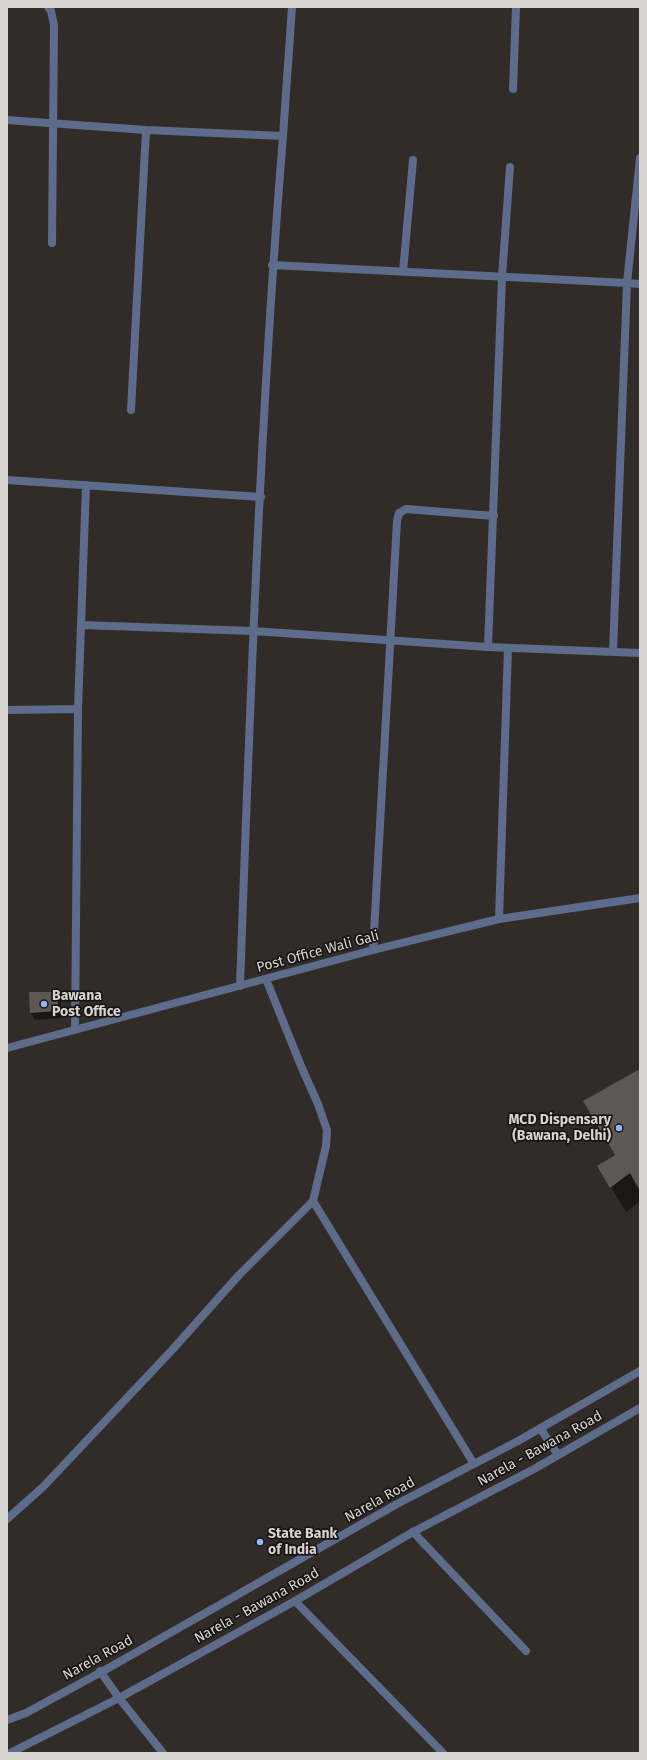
<!DOCTYPE html>
<style>
body{margin:0}
#map{position:relative;width:647px;height:1760px;overflow:hidden;background:#322c29;font-family:"Fira Sans",sans-serif}
canvas{display:block}
.frame{position:absolute;inset:0;border:8px solid #d8d4d2;pointer-events:none}
</style>
<div id="map">
<canvas width="647" height="1760"></canvas>
<div class="frame"></div>
</div>
<script>
const g = document.querySelector('canvas').getContext('2d');
g.lineJoin = 'round';
function fillPath(path, color) {
  g.fillStyle = color;
  g.fill(path, 'evenodd');
}
function strokePath(path, color, width, dash) {
  g.strokeStyle = color;
  g.lineWidth = width;
  g.lineCap = dash ? 'butt' : 'round';
  g.setLineDash(dash || []);
  g.stroke(path);
}
function label(font, color, halo, rows, align = 'center') {
  g.font = font + ' "Fira Sans",sans-serif';
  g.lineWidth = 3.5;
  g.setLineDash([]);
  g.textBaseline = 'middle';
  g.strokeStyle = halo;
  g.fillStyle = color;
  for (const [text, x, y, turn = 0] of rows) {
    g.save();
    g.translate(x, y);
    g.rotate((+turn || 0) * Math.PI / 180);
    g.textAlign = isNaN(turn) ? turn : align;
    if (halo) g.strokeText(text, 0, 0);
    g.fillText(text, 0, 0);
    g.restore();
  }
}
const shadow = new Path2D(`
 M57,993L61,1000V1018L35,1020L31,1013Z
 M640,1070V1201L626,1212L599,1167L616,1156Z`);
const building = new Path2D(`
 M29,992H58V1011L30,1013Z
 M640,1069V1191L630,1173L610,1188L597,1166L615,1155L583,1101Z`);
const minor = new Path2D(`
 M48,7L51,11L54,25L52,243
 M513,89L516,7
 M7,120L146,130L283,136C260,419 250,703 240,986
 M283,136L292,7
 M640,158L627,283L640,284
 M272,265L627,283L613,652
 M403,272L413,160
 M131,410L146,130
 M7,480L261,497
 M81,625L253,631L488,647L640,653
 M488,647L502,277L510,167
 M7,710L78,709
 M499,919L508,648
 M373,950L397,521L399,513L406,509L494,516
 M75,1029L78,709L86,485
 M7,1048L373,950L499,919L640,898
 M313,1201L474,1464
 M7,1519L43,1487L173,1349L239,1275L313,1201L326,1146L327,1130L318,1104L301,1066L266,979
 M413,1532L526,1651
 M295,1601L443,1753
 M100,1671L119,1698L163,1753`);
const tertiary = new Path2D(`
 M540,1428L558,1455
 M7,1720L26,1713L105,1670L397,1504L518,1441L640,1371
 M10,1753L119,1698L295,1601L413,1532L534,1469L640,1408`);
const markers = [
 [44,1004,4,"#93b7fd"],
 [619,1128,4,"#93b7fd"],
 [260,1542,4,"#93b7fd"]
];
const streetNames = [
 ["Post Office Wali Gali",318,952,-15],
 ["Narela - Bawana Road",540,1449,-29],
 ["Narela Road",380,1500,-29],
 ["Narela - Bawana Road",257,1606,-29],
 ["Narela Road",98,1658,-29]
];
const poiNames = [
 ["Bawana",52,996],
 ["Post Office",52,1012],
 ["MCD Dispensary",611,1120,"right"],
 ["(Bawana, Delhi)",611,1136,"right"],
 ["State Bank",268,1534],
 ["of India",268,1550]
];
fillPath(shadow, '#0007');
fillPath(building, '#5e5754');
strokePath(minor, '#5d6c8a', 8);
strokePath(tertiary, '#5d6c8a', 8);
for (const [x, y, r, color] of markers) {
  const dot = new Path2D();
  dot.arc(x, y, r, 0, 2 * Math.PI);
  g.fillStyle = color;
  g.fill(dot);
  strokePath(dot, '#181514', 1.5);
}
label('14px', '#d8d4d2', '#181514', streetNames);
label('bold 14px', '#d8d4d2', '#181514', poiNames, 'left');
</script>
